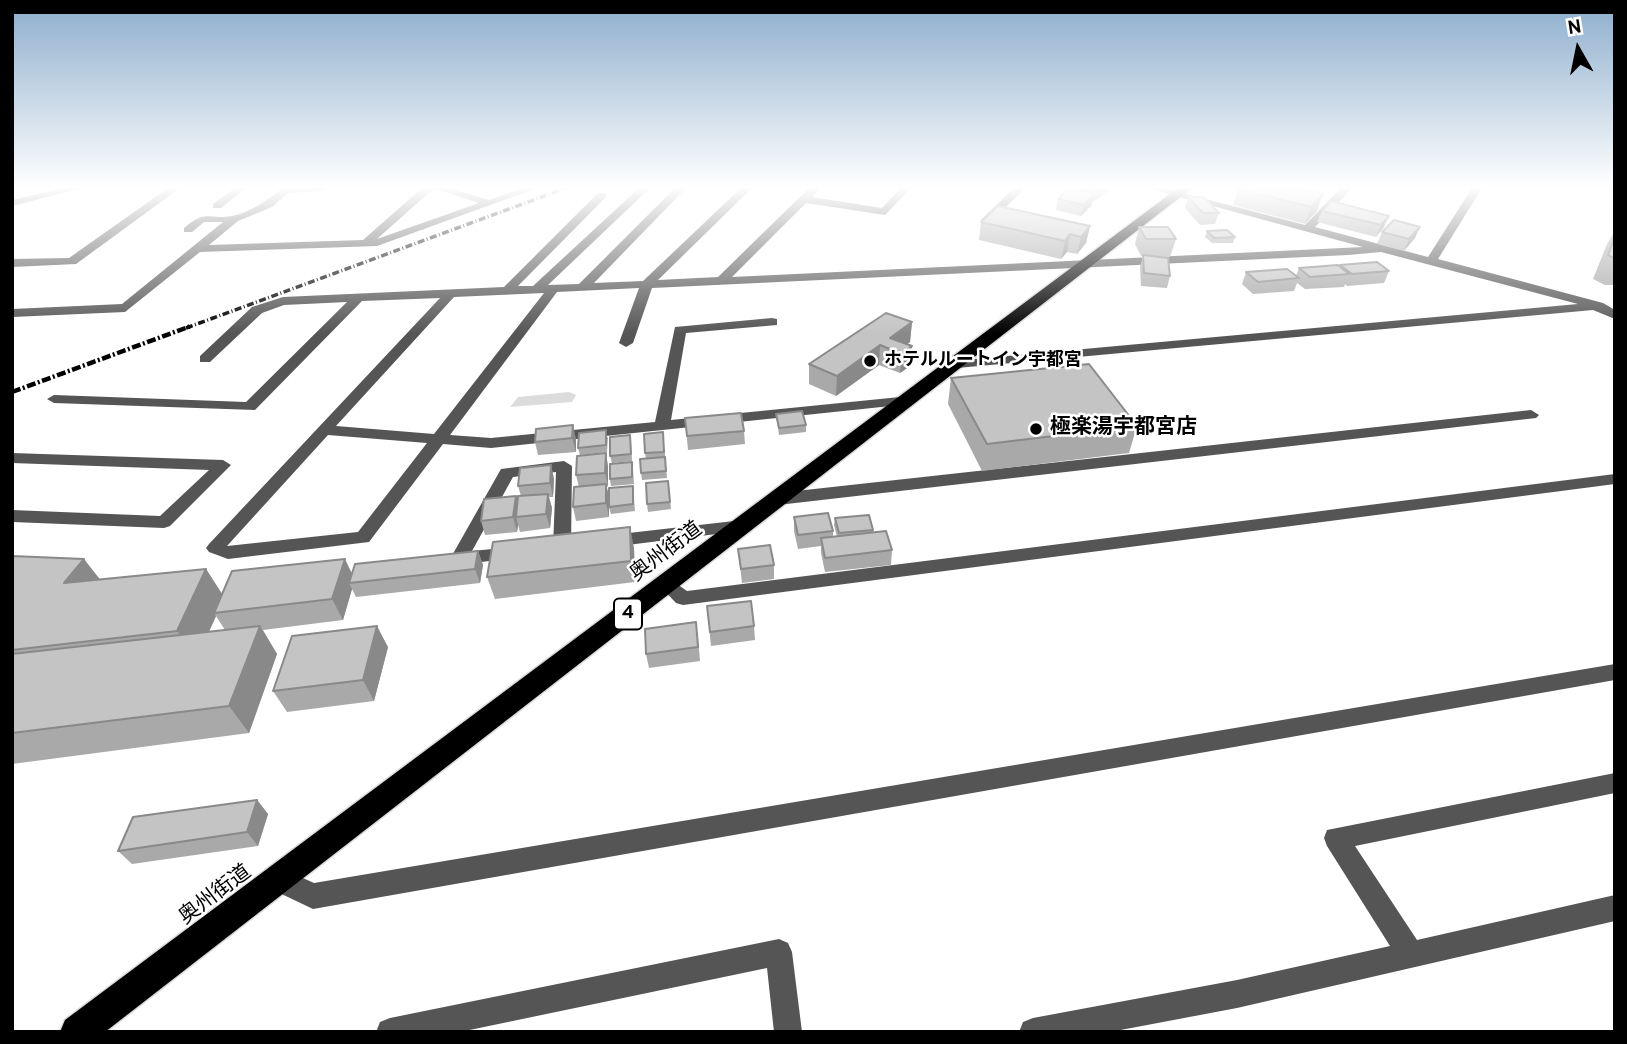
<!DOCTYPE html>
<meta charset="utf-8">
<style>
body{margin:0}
#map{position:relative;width:1627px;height:1044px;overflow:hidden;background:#fff;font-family:Overpass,sans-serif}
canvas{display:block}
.frame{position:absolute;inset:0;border:14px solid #000;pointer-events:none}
.north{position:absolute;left:1543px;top:14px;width:70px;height:70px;-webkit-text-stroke:5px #fff;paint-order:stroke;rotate:351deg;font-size:19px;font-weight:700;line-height:28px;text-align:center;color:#000}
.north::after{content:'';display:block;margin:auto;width:24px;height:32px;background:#000;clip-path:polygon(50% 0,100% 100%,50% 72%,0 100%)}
</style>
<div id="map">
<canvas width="1627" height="1044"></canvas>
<div class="frame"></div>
<div class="north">N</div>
</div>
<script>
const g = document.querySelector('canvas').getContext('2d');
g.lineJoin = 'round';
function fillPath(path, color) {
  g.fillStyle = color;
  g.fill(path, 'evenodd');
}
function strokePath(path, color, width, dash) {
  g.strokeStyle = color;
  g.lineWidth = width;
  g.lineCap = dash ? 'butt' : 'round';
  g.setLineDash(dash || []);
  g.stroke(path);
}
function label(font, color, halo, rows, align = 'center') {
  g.font = font + ' Overpass,"Noto Sans JP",sans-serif';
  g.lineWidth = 5;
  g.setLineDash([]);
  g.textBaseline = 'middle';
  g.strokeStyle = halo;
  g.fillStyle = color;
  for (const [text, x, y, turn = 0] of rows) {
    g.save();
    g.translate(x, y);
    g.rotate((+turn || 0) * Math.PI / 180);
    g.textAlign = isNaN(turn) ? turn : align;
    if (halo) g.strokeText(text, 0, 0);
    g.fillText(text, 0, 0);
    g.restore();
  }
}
const green = new Path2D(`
 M569,392L576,395L572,402L510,407L518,397Z`);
const minor = new Path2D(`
 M64,188H82L12,206V200Z
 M168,188H180L76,264L12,267V259L69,258Z
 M235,188H246L221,208H213V204Z
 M282,188H326L321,191L288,193L272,207L238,221L209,245L363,240L422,188H449L489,200L522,188H537L377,246L200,252L125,312L12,317V309L122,304L223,222H204L192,232H184V228C206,209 208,220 232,216C251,212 268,200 282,188ZM433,188L479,203L377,239L432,190Z
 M639,188H650L548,285L579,284L675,188H686L594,283L643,281L741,188H752L658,280L718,277L809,188H820L812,197L882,208L901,188H911L885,215L806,203L732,277L1363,247L1147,188H1164L1305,225L1341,188H1352L1315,227L1428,257L1472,188H1482L1438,259L1603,303L1615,310V319L1593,310L957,368L952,367V361L1578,304L1381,252L1348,255L652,288L633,343L626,347L619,343L639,288L557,292L450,435L491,438L655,422L675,327L772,318L777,319V325L686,333L671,420L910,396L917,400L910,404L491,448L443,444L369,542L228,559L209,552L206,548L209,544L440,298L362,301L255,410L54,403L47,399L54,395L246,402L347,302L284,305L262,313L210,362H200V356L252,307L283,297L504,287L598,193H606V197L518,286H533ZM544,293L434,434L336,426L454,297ZM328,435L427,443L358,532L227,546Z
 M1014,188H1025L989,224H981V220Z
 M1531,410L1539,415L1536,418L778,505L770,499L778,493Z
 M12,453L223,460L231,465L170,526L164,528L12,522V510L160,516L209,470L12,463Z
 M564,461L572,466L571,547L568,551H556L553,547L556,472L513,477L472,551L513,547L519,549L522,553L519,557L459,565L453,564L450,559L501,469Z
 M1615,474V484L683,605L676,603L658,584L660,579L667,577L687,591Z
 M743,520L752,526L749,530L611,547L602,541L611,535Z
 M1615,664V680L313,909L269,888L265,879L269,870L278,867L314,883Z
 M1615,773V793L1355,846L1417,940L1615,895V921L1237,1008L1110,1032H1019L1023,1022L1033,1018L1237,980L1390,946L1327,846L1324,838L1327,830Z
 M779,939L788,943L792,952L802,1032H774L767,968L460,1032H376L380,1022L390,1018Z`);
const highway = new Path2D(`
 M1178,188H1192L105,1032H60L65,1020Z`);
const railFar1 = new Path2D(`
 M186,328L566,188`);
const rail = new Path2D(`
 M12,392L191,326`);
const wall = new Path2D(`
 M1072,188H1110L1109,191L1092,202V205L1081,216L1056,210L1058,199Z
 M1296,188L1317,211L1305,224L1233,205L1238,189Z
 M1188,197L1219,213L1215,224L1200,225L1185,208Z
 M1331,201L1384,227L1376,237L1317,222L1322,211Z
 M981,222L1090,226L1086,243L1077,254L1067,252L1061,259L979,240Z
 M1139,227L1176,239L1170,257L1155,256L1170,276L1167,288L1141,286L1140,267L1143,256H1141L1135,244Z
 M1207,231L1235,237L1233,243H1212L1205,237Z
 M1615,231V285H1605L1593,279L1607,244Z
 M1382,232L1415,238L1404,251L1377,244Z
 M1340,265L1389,271L1384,283L1347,286L1345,284L1344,287L1305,289L1297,283L1294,291L1253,294L1242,284L1246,272L1296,276L1299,268L1340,267Z
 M912,322L910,342L907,344L910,366L900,373L879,365L836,396L809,384V364Z
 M951,378L1137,426L1129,453L982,471L948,404Z
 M776,414L806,425V432L779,435Z
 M685,418L744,431L745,444L688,450Z
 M536,429L576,439V452L538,455L535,442Z
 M663,432L667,478L642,480L641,473L646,459L645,453Z
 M608,437L607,452L580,455L578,448Z
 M631,442L632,461L612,463L610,456Z
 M606,453L608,467V486L607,487L609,498V517L576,521L573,507L579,487L576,475Z
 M551,465L554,479L553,497H549L552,508L550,528L520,532L518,525L517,532L485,535L481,521L518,502L521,496L518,486Z
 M633,469L634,484L611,486L610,479Z
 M633,486L635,511L611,514L609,507Z
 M669,488L671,509L648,512L647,504Z
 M794,517L833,531V537H837L834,525L835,518L873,530V533L892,550L891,565L825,572L821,553V546L798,549L794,531Z
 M634,548L635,582L495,599L487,577Z
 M738,549L774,565V579L742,583Z
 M478,551L483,565L480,583L356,597L352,589L343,620L263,630L277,654L249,733L12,764V556L100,579L206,569L222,594L352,574ZM216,616L225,630L209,632Z
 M707,606L754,626L755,640L711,646Z
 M698,637L700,661L649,668L646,654Z
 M388,647L374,701L287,712L273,691Z
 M257,800L268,814L258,846L132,864L118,851Z`);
const shadedWall = new Path2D(`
 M1099,188H1110L1109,191L1092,202V205L1081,216L1084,205L1092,196L1093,192Z
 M1323,194L1317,211L1305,224L1311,207Z
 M1389,216L1384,227L1376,237L1381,225Z
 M1090,226L1086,243L1077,254L1081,237Z
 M1420,227L1415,238L1404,251L1409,239Z
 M1070,234L1067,252L1061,259L1065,241Z
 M912,322L910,342L897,352L890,338Z
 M880,345L879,365L836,396L837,376Z
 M912,346L910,366L900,373L902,354Z
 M573,425L576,439V452L572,438Z
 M606,453L608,467V486L605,473Z
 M551,465L554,479L553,497L550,483Z
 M606,484L609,498V517L606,503Z
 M548,494L552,508L550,528L546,514Z
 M516,496L520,510L516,517L518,525L517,532L513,517Z
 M630,527L634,548L635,582L631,561Z
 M478,551L483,565L480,583L475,569Z
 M84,559L106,587L64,583Z
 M345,559L355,580L349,583L352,589L343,620L332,599Z
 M206,569L224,597L214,613L216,616L197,658L177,631Z
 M260,626L277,654L249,733L229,706Z
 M377,626L388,647L374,701L363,680Z
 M257,800L268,814L258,846L247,832Z`);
const building = new Path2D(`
 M1069,188L1094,194L1084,205L1058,199Z
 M1079,188H1099L1093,192Z
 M1239,188H1296L1323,194L1311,207L1238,189Z
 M1188,197H1203L1219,213H1203Z
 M1331,201L1389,216L1381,225L1322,211Z
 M998,206L1090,226L1081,237L1070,234L1065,241L981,222Z
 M1394,220L1420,227L1409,239L1382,232Z
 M1139,227H1168L1176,239H1146Z
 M1227,230L1235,237L1214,238L1207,231Z
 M1615,237V259L1608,255Z
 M1143,255L1168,258L1170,276L1144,273Z
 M1377,262L1389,271L1352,274L1340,265Z
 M1338,265L1349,274L1310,277L1299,268Z
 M1287,269L1299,278L1258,282L1246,272Z
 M886,313L912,322L890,338L912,346L902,354L880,345L837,376L809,364Z
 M1089,364L1137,426L987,444L951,378Z
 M802,411L806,425L779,428L776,414Z
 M741,413L744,431L687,436L685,418Z
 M573,425L572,438L535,442L536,429Z
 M606,430V445L578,448L579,433Z
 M663,432L664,452L645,453L644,434Z
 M630,435L631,454L610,456V437Z
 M606,453L605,473L576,475L577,456Z
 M665,457L666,471L641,473L640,459Z
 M632,462V477L610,479V464Z
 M551,465L550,483L518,486L520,468Z
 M668,481L670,502L647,504L646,483Z
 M606,484V503L573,507L574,487Z
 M633,486V504L609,507V488Z
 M548,494L546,514L516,517L518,496Z
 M516,496L513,517L481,521L484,499Z
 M828,513L833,531L798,535L794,517Z
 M869,515L873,530L839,533L835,518Z
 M630,527L631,561L487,577L493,542Z
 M886,531L892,550L825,558L821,538Z
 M770,545L774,565L741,569L738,549Z
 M478,551L475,569L349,583L355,564Z
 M12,556L84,559L64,583L206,569L177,631L12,650Z
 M345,559L332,599L214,613L232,571Z
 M751,601L754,626L710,632L707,606Z
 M696,622L698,647L646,654L645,629Z
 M260,626L229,706L12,733V654Z
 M377,626L363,680L273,691L292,636Z
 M257,800L247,832L118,851L133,817Z`);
const markers = [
 [870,361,7,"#000"],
 [1036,429,7,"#000"]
];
const farPoinames = [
 ["ホテルルートイン宇都宮",884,361]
];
const shields = [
 [628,614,28]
];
const shieldNames = [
 ["4",628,614]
];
const poiNames = [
 ["極楽湯宇都宮店",1050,429]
];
const streetNames = [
 ["奥州街道",667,553,-37],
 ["奥州街道",216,896,-37]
];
fillPath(green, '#dcdcdc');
strokePath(highway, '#dbdbdb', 3);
fillPath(minor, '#555');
fillPath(highway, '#000');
strokePath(railFar1, '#000', 3.5, [7, 2.5, 1, 2.5]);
strokePath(rail, '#000', 4.5, [9, 2.5, 2, 2.5]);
fillPath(wall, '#a9a9a9');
fillPath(shadedWall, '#898989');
fillPath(building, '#c4c4c4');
strokePath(building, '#898989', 2);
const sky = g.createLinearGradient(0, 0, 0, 334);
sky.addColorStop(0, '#8cadcc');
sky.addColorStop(0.56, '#fff');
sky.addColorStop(1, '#ffffff00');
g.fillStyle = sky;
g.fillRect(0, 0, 1627, 334);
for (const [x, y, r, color] of markers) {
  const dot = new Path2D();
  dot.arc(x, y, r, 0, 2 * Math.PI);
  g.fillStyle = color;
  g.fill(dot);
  strokePath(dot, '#fff', 2.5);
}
label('bold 18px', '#000', '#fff', farPoinames, 'left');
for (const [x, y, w] of shields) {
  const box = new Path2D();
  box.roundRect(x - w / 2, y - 15.5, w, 31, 5);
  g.fillStyle = '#fff';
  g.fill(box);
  strokePath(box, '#000', 2);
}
label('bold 19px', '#000', null, shieldNames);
label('bold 21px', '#000', '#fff', poiNames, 'left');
label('21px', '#000', '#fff', streetNames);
</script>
